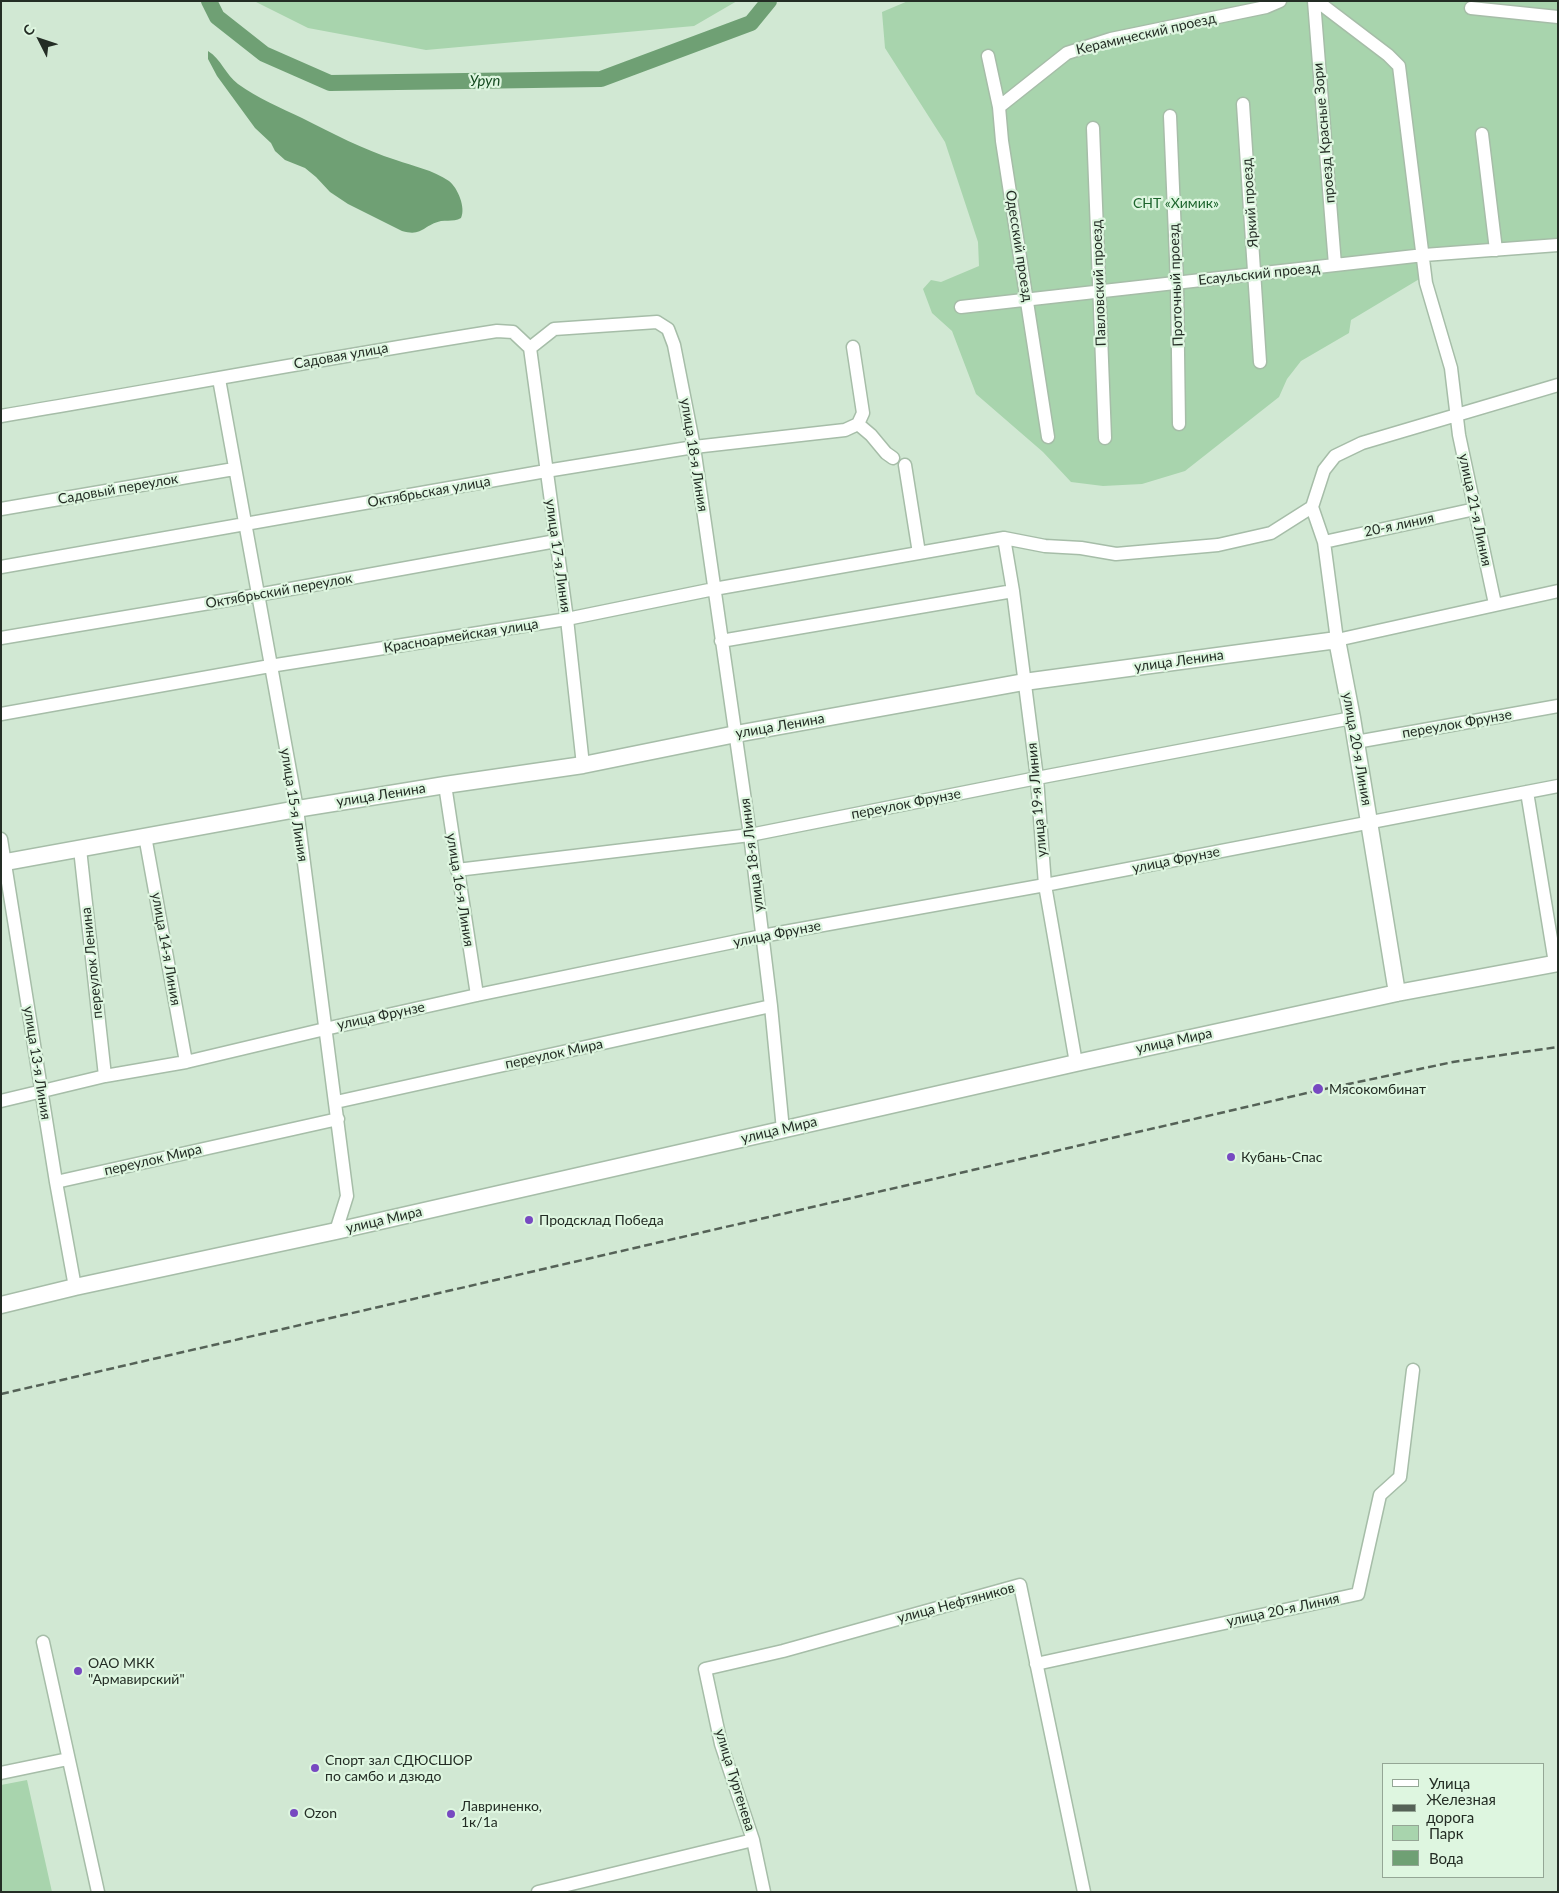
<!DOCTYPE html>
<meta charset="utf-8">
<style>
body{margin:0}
#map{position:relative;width:1559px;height:1893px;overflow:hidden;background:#d1e8d3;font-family:Lato,sans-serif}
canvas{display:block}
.frame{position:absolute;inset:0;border:2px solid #242d25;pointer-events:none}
.legend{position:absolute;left:1382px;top:1763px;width:162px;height:115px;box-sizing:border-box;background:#def6e0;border:1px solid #94a695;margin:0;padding:6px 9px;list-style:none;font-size:15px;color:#242d25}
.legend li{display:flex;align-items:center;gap:10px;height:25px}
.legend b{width:25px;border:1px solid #94a695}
.north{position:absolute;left:15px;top:15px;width:50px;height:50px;-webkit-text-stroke:4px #def6e0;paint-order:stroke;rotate:311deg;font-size:14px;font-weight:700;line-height:20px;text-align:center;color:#242d25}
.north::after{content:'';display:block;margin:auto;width:18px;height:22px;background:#242d25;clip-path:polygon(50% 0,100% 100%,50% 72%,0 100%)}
</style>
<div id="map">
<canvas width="1559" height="1893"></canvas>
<div class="frame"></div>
<ul class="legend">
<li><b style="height:6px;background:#fff"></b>Улица</li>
<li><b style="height:6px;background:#556257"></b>Железная дорога</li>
<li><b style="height:14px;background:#a8d4ad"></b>Парк</li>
<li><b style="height:14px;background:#6fa074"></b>Вода</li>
</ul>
<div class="north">С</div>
</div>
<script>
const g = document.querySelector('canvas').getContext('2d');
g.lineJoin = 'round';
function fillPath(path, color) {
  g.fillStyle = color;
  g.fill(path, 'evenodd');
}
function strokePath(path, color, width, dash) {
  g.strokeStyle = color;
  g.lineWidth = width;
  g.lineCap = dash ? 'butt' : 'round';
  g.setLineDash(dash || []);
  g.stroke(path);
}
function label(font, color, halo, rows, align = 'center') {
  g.font = font + ' Lato,sans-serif';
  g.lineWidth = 4.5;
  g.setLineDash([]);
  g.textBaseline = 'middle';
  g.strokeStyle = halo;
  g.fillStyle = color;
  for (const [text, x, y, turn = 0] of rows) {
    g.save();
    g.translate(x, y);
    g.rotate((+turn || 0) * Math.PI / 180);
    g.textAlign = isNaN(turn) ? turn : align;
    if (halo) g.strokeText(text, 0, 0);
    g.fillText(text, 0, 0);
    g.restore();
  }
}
const green = new Path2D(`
 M254,1H737L694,26L426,50L308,28Z
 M908,1H1558V251L1437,261L1424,256L1421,278L1351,320L1349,333L1301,361L1287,379L1279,397L1185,471L1142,484L1103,486L1071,482L1043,452L976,394L952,331L932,313L923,289L931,280L941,282L979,266L978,242L945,142L885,48L882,12Z
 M27,1780L52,1892H1V1785Z`);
const water = new Path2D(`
 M208,51C221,59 226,75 238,84C257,98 281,108 302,118C332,133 364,150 396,160C413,166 433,170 449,181C458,188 466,208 461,218C455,222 448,220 441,221C423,225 423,237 402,231L348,204L330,192L316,177L305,168L285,160L275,151L271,143L255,128L217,76L208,59Z`);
const river = new Path2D(`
 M209,1L217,17L264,54L330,83L601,79L751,23L769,1`);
const minor = new Path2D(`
 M1314,1L1335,265
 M1317,1L1388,55L1399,66L1426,283L1451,368L1459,435L1495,604
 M1471,8L1558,17
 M988,56L999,107L1002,141L1048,437
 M1243,104L1260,362
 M999,107L1067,53L1111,39L1266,7L1280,1
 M1170,116L1177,283L1179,424
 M1093,128L1105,438
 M1482,134L1496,250
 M961,307L1424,255L1558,245
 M530,348L567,619L583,765
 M219,379L297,809L347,1196L336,1231
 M1,416C167,388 331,357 497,331L513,332L530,348L554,329L657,322L668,329L674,345L694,447L750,835L771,1006L783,1130
 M858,424L871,435L886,453L893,458
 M905,465L919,553
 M1312,507L1324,542L1337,640L1558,591
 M1,509L234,469
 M1004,538L1013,591L1037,778L1045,885L1076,1063
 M1324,542L1475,509
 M1,567L546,471L694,447L845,430L858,424L863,413L853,347
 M1,638L257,595L556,541
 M721,641L1013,591
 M1,714L270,666L567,619L714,589L1004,538L1045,546L1081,548L1116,554L1218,545L1271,533L1312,507L1324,470L1335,456L1362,443L1558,385
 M1356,742L1558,706
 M445,785L477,995
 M1527,792L1555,963
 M145,836L186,1062
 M1,839L56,1182L75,1287
 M80,849L105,1076
 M457,870L750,835L1037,778L1352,718
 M1,1101L105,1076L186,1062L325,1029L477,995L762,936L1045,885L1558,786
 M336,1102L771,1006
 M56,1182L338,1119
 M43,1642L98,1892
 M1036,1664L1358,1594L1380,1495L1400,1477L1413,1370
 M1,1773L68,1759
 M538,1892L753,1840
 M764,1892L753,1840L721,1744L705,1669L783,1651L1020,1585L1084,1892`);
const major = new Path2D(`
 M1,863L297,809L445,785L583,765L736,734L1024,682L1337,640L1352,718L1397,993
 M1,1305L75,1287L336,1231L1076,1063L1397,993L1558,963`);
const rail = new Path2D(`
 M1,1394L1320,1090L1453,1062L1558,1047`);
const markers = [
 [1318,1089,6,"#7749c1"],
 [1231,1157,5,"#7749c1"],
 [529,1220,5,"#7749c1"],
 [78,1671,5,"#7749c1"],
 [315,1768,5,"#7749c1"],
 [294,1813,5,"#7749c1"],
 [451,1814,5,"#7749c1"]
];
const streetNames = [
 ["Керамический проезд",1146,34,-13],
 ["проезд Красные Зори",1324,133,-95],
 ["Яркий проезд",1250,203,-94],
 ["Одесский проезд",1019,246,81],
 ["Есаульский проезд",1259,274,-6],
 ["Павловский проезд",1099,283,-92],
 ["Проточный проезд",1176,285,-92],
 ["Садовая улица",341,356,-10],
 ["улица 18-я Линия",694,455,81],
 ["Садовый переулок",118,489,-10],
 ["Октябрьская улица",429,492,-10],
 ["улица 21-я Линия",1475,510,78],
 ["20-я линия",1399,525,-12],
 ["улица 17-я Линия",558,556,82],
 ["Октябрьский переулок",279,591,-10],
 ["Красноармейская улица",461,636,-9],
 ["улица Ленина",1179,661,-8],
 ["переулок Фрунзе",1457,724,-10],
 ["улица Ленина",780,726,-10],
 ["улица 20-я Линия",1357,749,80],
 ["улица Ленина",381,795,-9],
 ["улица 19-я Линия",1037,800,-95],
 ["переулок Фрунзе",906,804,-11],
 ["улица 15-я Линия",294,805,81],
 ["улица 18-я Линия",752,855,-97],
 ["улица Фрунзе",1176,860,-11],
 ["улица 16-я Линия",460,890,81],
 ["улица Фрунзе",777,934,-11],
 ["улица 14-я Линия",166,949,80],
 ["переулок Ленина",92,963,-96],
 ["улица Фрунзе",381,1016,-12],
 ["улица Мира",1174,1041,-12],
 ["переулок Мира",554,1054,-12],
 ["улица 13-я Линия",37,1063,81],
 ["улица Мира",779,1130,-13],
 ["переулок Мира",153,1160,-13],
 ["улица Мира",384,1220,-13],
 ["улица Нефтяников",956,1603,-15],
 ["улица 20-я Линия",1283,1610,-12],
 ["улица Тургенева",735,1780,73]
];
const parkNames = [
 ["СНТ «Химик»",1176,203]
];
const poiNames = [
 ["Мясокомбинат",1329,1089],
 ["Кубань-Спас",1241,1157],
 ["Продсклад Победа",539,1220],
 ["ОАО МКК",88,1663],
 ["\"Армавирский\"",88,1679],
 ["Спорт зал СДЮСШОР",325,1760],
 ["по самбо и дзюдо",325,1776],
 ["Лавриненко,",461,1806],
 ["1к/1а",461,1822],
 ["Ozon",304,1813]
];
const waterNames = [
 ["Уруп",485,81,-1]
];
fillPath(green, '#a8d4ad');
fillPath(water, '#6fa074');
strokePath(river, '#6fa074', 16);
strokePath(minor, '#a6bda8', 15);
strokePath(major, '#a6bda8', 19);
strokePath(minor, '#fff', 12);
strokePath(major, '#fff', 16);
strokePath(rail, '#556257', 2.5, [8, 4]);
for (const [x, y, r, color] of markers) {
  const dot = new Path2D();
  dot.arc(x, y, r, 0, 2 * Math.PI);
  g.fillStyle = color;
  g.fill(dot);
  strokePath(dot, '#def6e0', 2);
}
label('14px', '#242d25', '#def6e0', streetNames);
label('14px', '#1d652d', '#def6e0', parkNames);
label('14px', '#242d25', '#def6e0', poiNames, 'left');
label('italic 15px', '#13491f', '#def6e0', waterNames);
</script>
